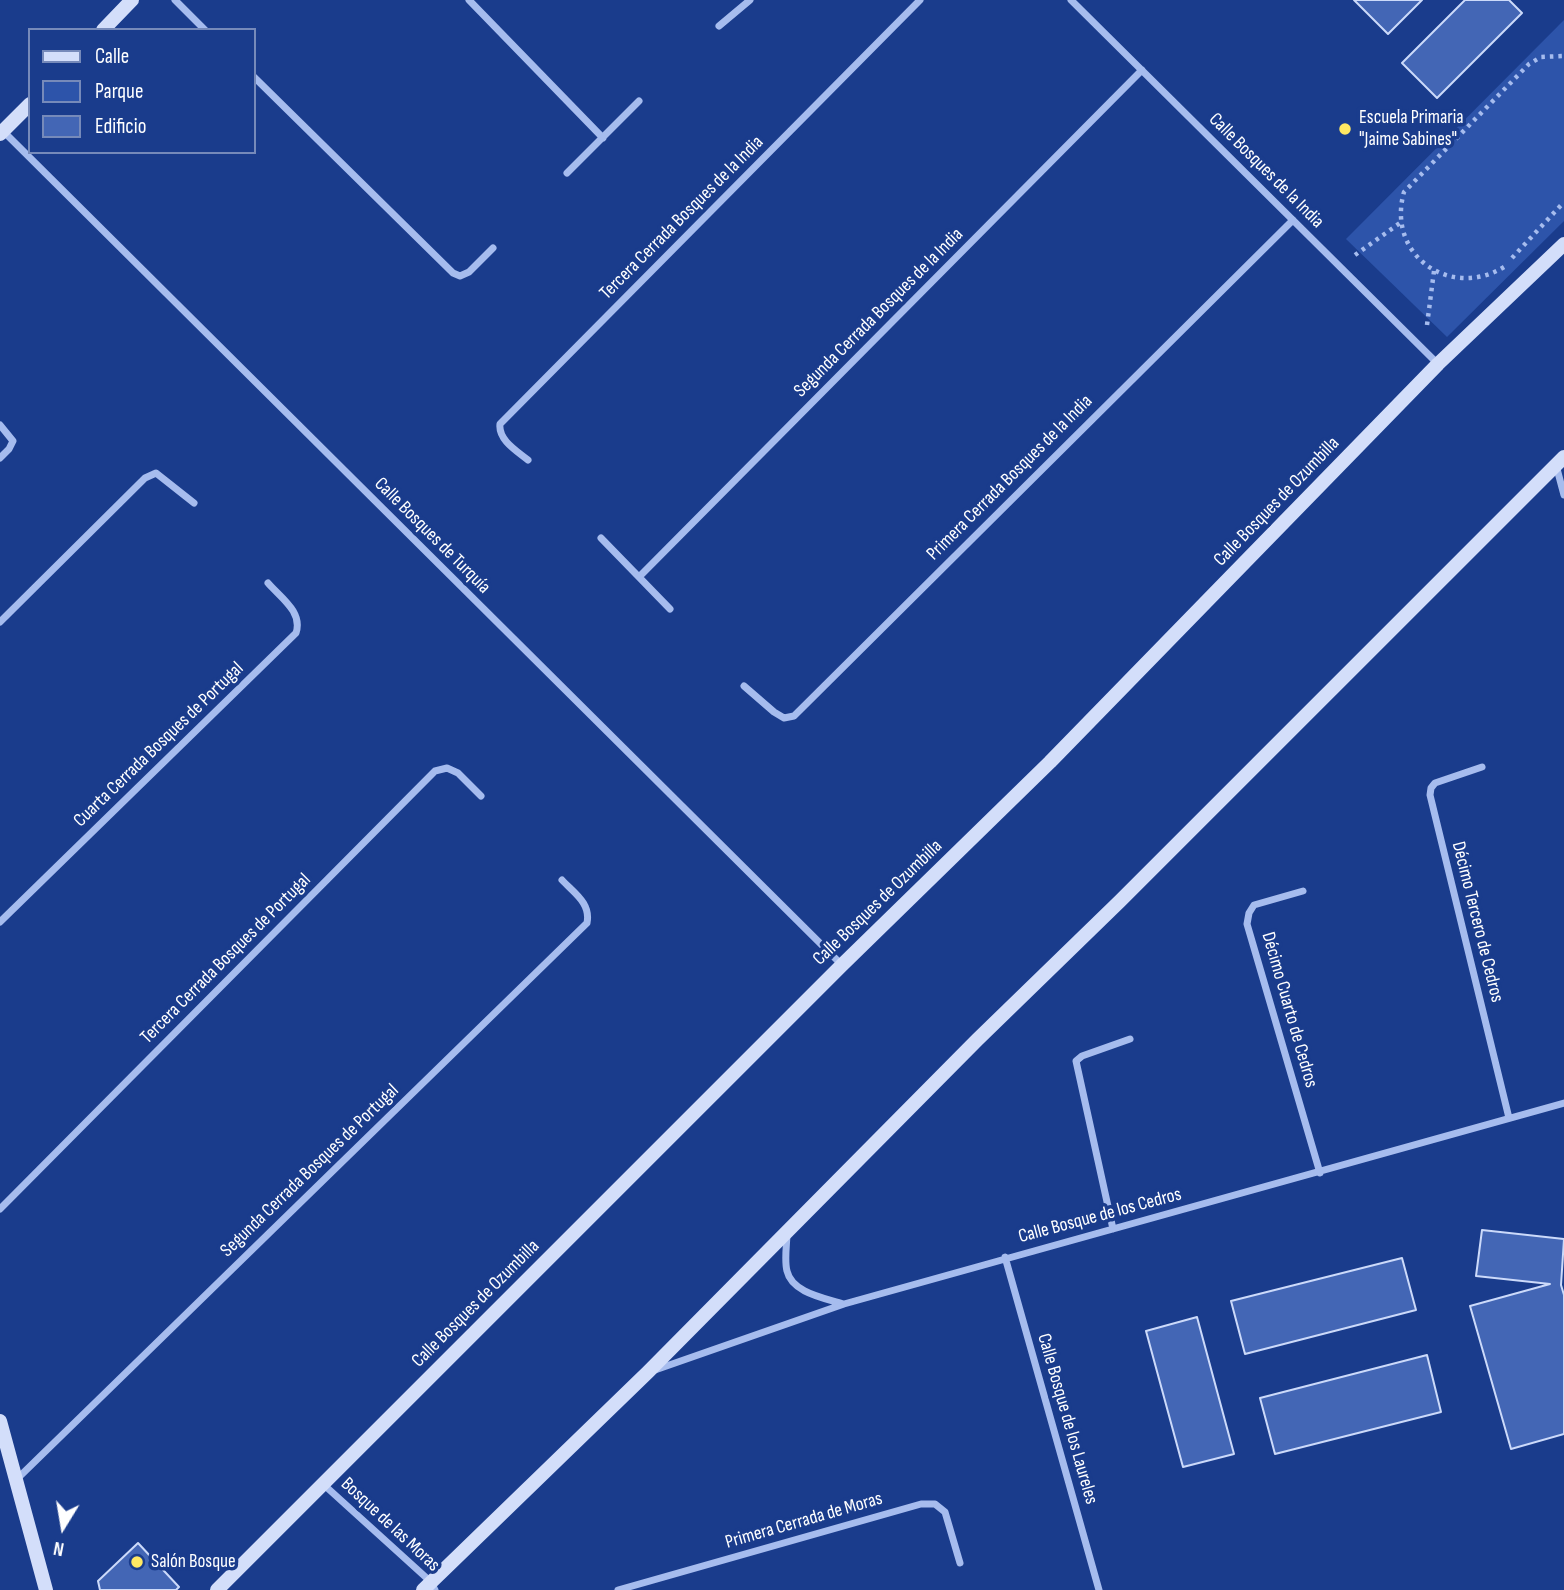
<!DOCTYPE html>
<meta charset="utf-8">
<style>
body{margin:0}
#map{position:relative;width:1564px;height:1590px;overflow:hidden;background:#1a3c8c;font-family:"Sofia Sans Condensed",sans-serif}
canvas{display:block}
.legend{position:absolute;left:28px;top:28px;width:228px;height:126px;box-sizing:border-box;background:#1a3c8c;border:2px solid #768aba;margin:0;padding:9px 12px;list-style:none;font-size:21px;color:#fff}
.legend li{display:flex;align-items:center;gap:14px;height:35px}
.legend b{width:35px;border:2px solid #768aba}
.north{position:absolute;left:28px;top:1492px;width:70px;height:70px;-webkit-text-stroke:5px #1a3c8c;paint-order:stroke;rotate:191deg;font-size:19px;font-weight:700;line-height:28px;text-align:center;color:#fff}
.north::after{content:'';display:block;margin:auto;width:24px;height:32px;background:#fff;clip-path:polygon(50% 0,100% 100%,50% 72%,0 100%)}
</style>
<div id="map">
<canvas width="1564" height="1590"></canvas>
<ul class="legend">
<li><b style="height:9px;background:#d3defa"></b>Calle</li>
<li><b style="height:19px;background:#2d54aa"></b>Parque</li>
<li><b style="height:19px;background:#4366b5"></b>Edificio</li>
</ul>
<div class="north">N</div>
</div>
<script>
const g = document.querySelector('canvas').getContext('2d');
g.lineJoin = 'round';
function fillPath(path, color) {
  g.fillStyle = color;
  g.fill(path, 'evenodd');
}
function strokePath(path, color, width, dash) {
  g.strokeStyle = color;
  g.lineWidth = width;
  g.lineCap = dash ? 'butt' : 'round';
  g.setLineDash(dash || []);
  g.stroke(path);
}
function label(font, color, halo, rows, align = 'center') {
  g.font = font + ' "Sofia Sans Condensed",sans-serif';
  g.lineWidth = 7;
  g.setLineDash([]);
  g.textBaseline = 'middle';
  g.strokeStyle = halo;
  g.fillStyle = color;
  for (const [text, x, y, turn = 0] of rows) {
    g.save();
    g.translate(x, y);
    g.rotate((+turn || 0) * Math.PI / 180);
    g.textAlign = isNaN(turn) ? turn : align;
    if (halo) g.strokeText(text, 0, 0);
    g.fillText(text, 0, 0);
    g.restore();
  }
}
const green = new Path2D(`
 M1564,20V221L1447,337L1346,239Z`);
const building = new Path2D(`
 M1354,0H1422L1388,34Z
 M1465,0H1509L1522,13L1437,98L1402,63Z
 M1482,1230L1564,1239L1561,1285L1564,1295V1434L1511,1449L1470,1306L1550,1284L1476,1276Z
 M1402,1258L1416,1310L1245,1354L1231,1301Z
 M1197,1317L1234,1454L1183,1467L1146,1331Z
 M1427,1355L1441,1412L1275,1454L1260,1398Z
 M138,1543L179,1587L176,1590H100L98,1581Z`);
const path = new Path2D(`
 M1355,255L1400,223
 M1512,258L1564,202
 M1504,267C1450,300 1386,255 1404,192L1529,64L1541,57L1564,56
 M1427,325L1434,271`);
const street = new Path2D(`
 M175,0L205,30
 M469,0L603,138
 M1071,0L1438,364
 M719,26L750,0
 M254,77L453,273L460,276L469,272L493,248
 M3,131L842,965
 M567,173L639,101
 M0,425L13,441L9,449L0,458
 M528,460C517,451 498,440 500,424L920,0
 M1556,465L1564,495
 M601,538L670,609
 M639,577L1142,70
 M0,622L145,478L156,473L194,503
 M744,686L774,712L784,718L794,716L1293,220
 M1482,767L1435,783L1431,788L1430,795L1509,1118
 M1303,891L1254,905L1249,913L1247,924L1320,1173
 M0,922L296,633C303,612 281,598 268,583
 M0,1209L435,771L447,768L458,773L481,796
 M1113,1229L1076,1061L1082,1056L1130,1039
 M787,1232C787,1244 784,1260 787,1271C792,1293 825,1298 843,1304
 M1005,1257L1099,1590
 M655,1370L844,1304L1564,1103
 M17,1479L587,923C591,903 574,893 562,880
 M323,1484L431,1582L435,1590
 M618,1590L921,1504H935L945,1512L960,1563`);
const secondary = new Path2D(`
 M103,30L132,0
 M0,134L30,104
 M0,1421L46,1590
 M217,1590L842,965L1050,762L1438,364L1564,244
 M423,1590L648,1372L977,1040L1120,901L1564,457`);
const markers = [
 [1345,129,7,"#ffe863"],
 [137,1562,7,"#ffe863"]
];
const poiNames = [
 ["Escuela Primaria",1359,118],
 ["\"Jaime Sabines\"",1359,140],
 ["Salón Bosque",151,1562]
];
const streetNames = [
 ["Calle Bosques de la India",1266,171,45],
 ["Tercera Cerrada Bosques de la India",682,218,-45],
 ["Segunda Cerrada Bosques de la India",879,313,-45],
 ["Primera Cerrada Bosques de la India",1010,478,-45],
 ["Calle Bosques de Ozumbilla",1277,502,-46],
 ["Calle Bosques de Turquía",432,536,45],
 ["Cuarta Cerrada Bosques de Portugal",159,745,-44],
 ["Calle Bosques de Ozumbilla",878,903,-44],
 ["Décimo Tercero de Cedros",1477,922,76],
 ["Tercera Cerrada Bosques de Portugal",226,959,-45],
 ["Décimo Cuarto de Cedros",1289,1010,74],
 ["Segunda Cerrada Bosques de Portugal",310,1171,-44],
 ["Calle Bosque de los Cedros",1100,1216,-15],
 ["Calle Bosques de Ozumbilla",476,1304,-45],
 ["Calle Bosque de los Laureles",1067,1419,74],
 ["Primera Cerrada de Moras",804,1521,-16],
 ["Bosque de las Moras",390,1525,43]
];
fillPath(green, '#2d54aa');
fillPath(building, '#4366b5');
strokePath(building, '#ccdafa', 2);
strokePath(path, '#a6bcee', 4.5, [3.5, 5]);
strokePath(street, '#a6bcee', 7);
strokePath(secondary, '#d3defa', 14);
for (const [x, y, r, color] of markers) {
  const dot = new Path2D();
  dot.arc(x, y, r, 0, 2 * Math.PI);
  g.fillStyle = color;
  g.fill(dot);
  strokePath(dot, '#1a3c8c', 2.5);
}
label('19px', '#fff', '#1a3c8c', poiNames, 'left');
label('19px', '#fff', '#1a3c8c', streetNames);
</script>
